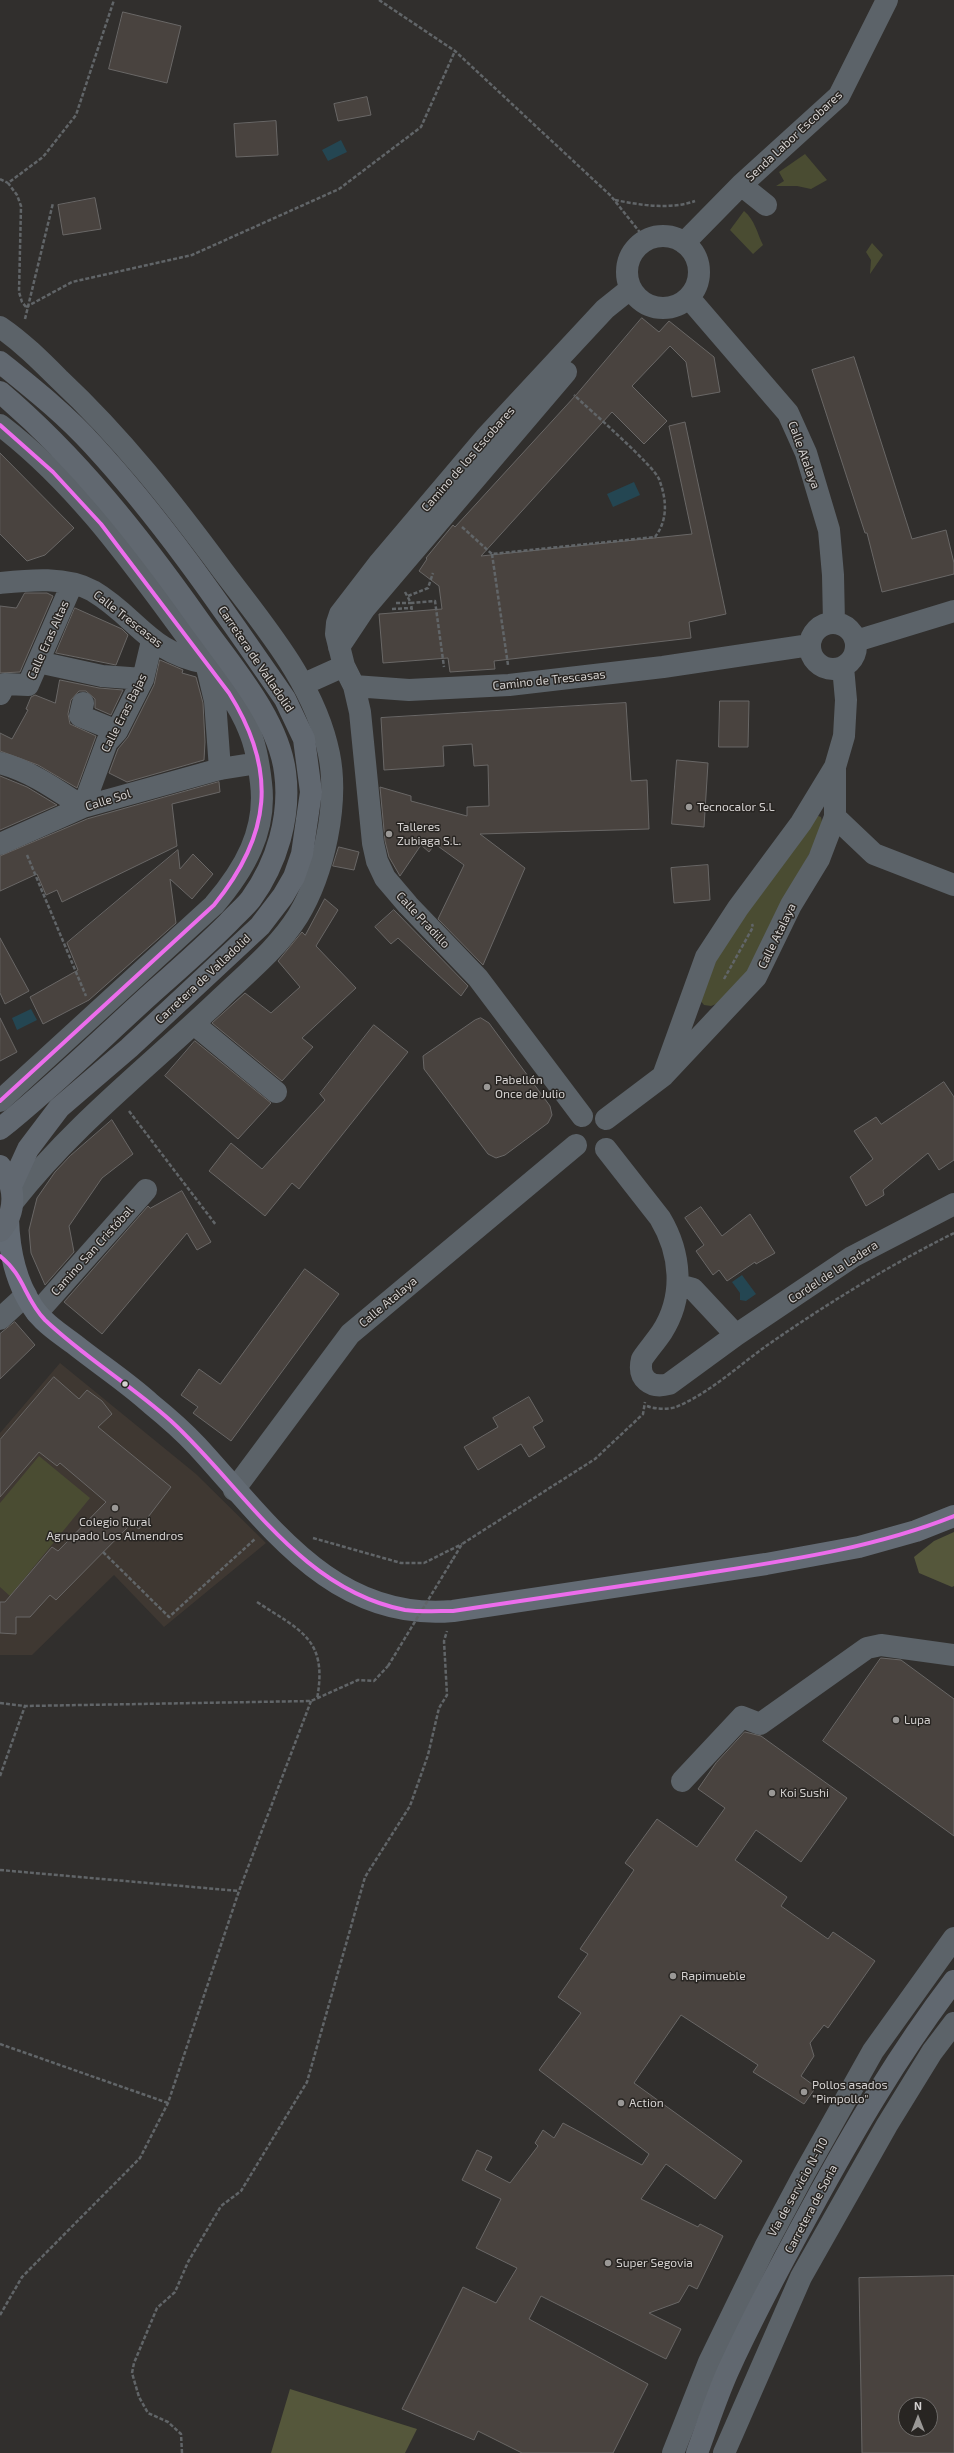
<!DOCTYPE html>
<meta charset="utf-8">
<style>
body{margin:0}
#map{position:relative;width:954px;height:2453px;overflow:hidden;background:#312f2d;font-family:"Exo 2",sans-serif}
canvas{display:block}
.north{position:absolute;left:898px;top:2397px;width:40px;height:40px;box-sizing:border-box;background:#282522;border:1px solid #6c6967;border-radius:50%;rotate:0deg;font-size:11px;font-weight:700;line-height:16px;text-align:center;color:#d3d0cf}
.north::after{content:'';display:block;margin:auto;width:14px;height:18px;background:#9a9896;clip-path:polygon(50% 0,100% 100%,50% 72%,0 100%)}
</style>
<div id="map">
<canvas width="954" height="2453"></canvas>
<div class="north">N</div>
</div>
<script>
const g = document.querySelector('canvas').getContext('2d');
g.lineJoin = 'round';
function fillPath(path, color) {
  g.fillStyle = color;
  g.fill(path, 'evenodd');
}
function strokePath(path, color, width, dash) {
  g.strokeStyle = color;
  g.lineWidth = width;
  g.lineCap = dash ? 'butt' : 'round';
  g.setLineDash(dash || []);
  g.stroke(path);
}
function label(font, color, halo, rows, align = 'center') {
  g.font = font + ' "Exo 2",sans-serif';
  g.lineWidth = 3;
  g.setLineDash([]);
  g.textBaseline = 'middle';
  g.strokeStyle = halo;
  g.fillStyle = color;
  for (const [text, x, y, turn = 0] of rows) {
    g.save();
    g.translate(x, y);
    g.rotate((+turn || 0) * Math.PI / 180);
    g.textAlign = isNaN(turn) ? turn : align;
    if (halo) g.strokeText(text, 0, 0);
    g.fillText(text, 0, 0);
    g.restore();
  }
}
const built = new Path2D(`
 M60,1363L196,1474L266,1543L164,1627L114,1575L32,1655H0V1433Z`);
const green = new Path2D(`
 M805,154L827,180L811,189L797,186H776L784,181L779,172Z
 M744,211C755,220 757,233 763,245L753,254L730,230Z
 M872,243L883,255L870,274L871,260L866,252Z
 M816,815L821,817L823,827L749,972L719,1003L711,1006L704,1005L699,999L712,958Z
 M39,1456L90,1498L10,1596L0,1587V1503Z`);
const forest = new Path2D(`
 M954,1532V1586L952,1587L919,1573L914,1557L934,1541Z
 M290,2389L417,2429L405,2453H271Z`);
const water = new Path2D(`
 M341,140L347,152L328,161L322,150Z
 M634,482L640,495L613,507L607,494Z
 M31,1009L37,1020L17,1030L12,1018Z
 M742,1275L756,1294L746,1301L740,1300V1293L732,1282Z`);
const building = new Path2D(`
 M123,12L181,26L167,83L109,69Z
 M367,97L371,115L338,121L334,104Z
 M276,121L278,155L236,157L234,124Z
 M95,198L101,229L63,235L58,205Z
 M642,318L659,332L669,321L714,357L720,392L692,397L686,362L670,346L632,386L667,421L644,444L612,412L481,556L692,534L669,426L685,422L726,614L689,622L691,638L494,661L495,669L450,672L448,658L383,663L379,614L442,609L439,586L419,571L427,559L426,558L453,525L455,527L576,395Z
 M854,357L912,539L946,530L954,563V574L882,592L867,533H865L812,370Z
 M0,453L74,528L45,555L27,561L0,534Z
 M25,593H47L53,596L20,672L0,673V606L16,608Z
 M75,608L122,629L128,635L116,665L56,653Z
 M160,660L183,670L182,673L196,677L203,703L205,742L204,760L127,782L109,773L118,749L128,737L154,685Z
 M60,680L99,688L123,690L111,715L95,708V699L86,691H79L71,700L68,714L70,724L96,736L77,788L38,765L0,751V733L12,739L28,710L26,709L31,697L35,695L55,703Z
 M720,701H749L748,747H719Z
 M626,703L631,781L647,780L649,829L480,834L525,868L483,965L438,919L464,865L435,844L429,852L421,845L400,876L389,857L385,841L380,787L411,796V801L467,816V807L489,806L488,765L474,766L472,744L443,746L444,766L384,770L381,718Z
 M677,760L708,763L704,827L672,824Z
 M0,776L27,787L57,805L0,830Z
 M219,782L220,792L172,804L177,846L62,902L57,890L46,895L37,874L0,891V856L87,819Z
 M339,847L359,852L354,870L333,866Z
 M178,850L180,869L193,854L213,874L192,899L170,879L176,923L89,1000L43,1024L30,997L78,970L67,943Z
 M708,865L710,900L674,903L671,868Z
 M325,899L338,910L316,946L356,988L302,1038L313,1047L282,1081L212,1023L245,993L271,1013L300,987L278,961L302,932L305,935Z
 M394,910L468,986L461,996L398,938L391,944L375,927Z
 M0,938L29,991L5,1004L0,993Z
 M0,1018L17,1052L0,1061Z
 M481,1018L489,1023L550,1106L552,1115L548,1123L505,1155L496,1158L488,1154L424,1069L423,1056L475,1020Z
 M374,1025L408,1052L299,1189L292,1183L265,1216L209,1171L231,1143L262,1169L325,1100L320,1094Z
 M195,1041L271,1103L238,1139L165,1076Z
 M944,1082L954,1097V1160L939,1170L928,1153L883,1190L884,1195L866,1206L850,1177L873,1159L854,1131L876,1117L881,1124Z
 M112,1120L133,1154L102,1178L82,1207L69,1226L74,1252L45,1285L31,1253L29,1230L37,1198L55,1172L70,1156Z
 M182,1191L211,1242L197,1250L187,1233L102,1334L64,1302L148,1206L150,1208Z
 M701,1207L722,1236L750,1214L775,1253L756,1264L755,1262L727,1281L719,1270L713,1275L696,1251L704,1245L685,1218Z
 M305,1269L339,1294L231,1441L193,1413L198,1407L181,1395L199,1369L220,1384Z
 M15,1322L35,1345L0,1379V1334Z
 M54,1377L79,1399L87,1390L102,1401L112,1414L98,1427L171,1487L139,1529L131,1524L56,1600L50,1595L30,1617H16V1634L0,1633V1602H5L52,1547L58,1551L106,1502L60,1463L57,1466L39,1452L0,1497V1440Z
 M529,1397L543,1421L533,1427L545,1447L529,1457L521,1444L478,1470L464,1447L498,1427L493,1418Z
 M881,1658L901,1660L954,1699V1836L823,1741Z
 M745,1732L761,1736L847,1798L801,1862L756,1830L735,1860L787,1897L781,1906L828,1939L833,1932L875,1961L828,2028L824,2025L810,2043L814,2056L801,2076L816,2087L804,2104L753,2072L758,2065L681,2015L634,2083L742,2161L715,2199L666,2164L641,2199L698,2227L700,2224L723,2236L697,2289L689,2285L679,2302L649,2313L681,2329L666,2359L541,2296L529,2319L648,2384L613,2453H522L478,2431L474,2440L402,2409L463,2287L496,2303L517,2268L476,2248L501,2199L462,2180L477,2150L492,2157L485,2170L510,2183L538,2146L535,2143L543,2130L554,2138L563,2123L642,2165L649,2154L539,2070L581,2013L558,1997L588,1954L580,1949L634,1870L625,1863L657,1819L697,1847L725,1808L698,1789L716,1763Z
 M954,2276V2453H862L859,2278ZM906,2405H930V2429H906Z`);
const path = new Path2D(`
 M379,0L455,51L611,196L646,240
 M0,179L8,183
 M615,200C640,205 670,210 695,201
 M26,307L72,282L192,255L339,189L421,127L455,51
 M26,307L22,302L19,292L21,206L17,195L8,183L43,157L76,115L114,0
 M25,319L53,203
 M462,527L492,554L655,537C668,520 667,500 659,479C654,466 589,409 574,395
 M492,554L508,665
 M405,592L411,603L435,601L444,667
 M408,596L428,588L433,573
 M396,603H411L412,611
 M392,609L411,608
 M27,855L86,996
 M724,979L753,927L752,924
 M129,1111L216,1225
 M647,1406C655,1409 667,1410 676,1407C710,1393 739,1365 769,1344C828,1303 890,1265 954,1233
 M313,1538L401,1563H424L462,1544
 M103,1552L169,1617L255,1539
 M453,1559L462,1544L595,1459L643,1414L645,1402
 M257,1602C301,1631 328,1639 317,1699
 M0,1703L25,1706L311,1701L358,1680L374,1681L388,1666
 M0,1776L25,1706
 M0,1870L239,1891
 M0,2044L168,2103
 M0,2315L22,2277L140,2158L168,2103L239,1891L311,1701
 M182,2453L181,2434L168,2422L148,2413L139,2397L132,2373L134,2363L157,2308L175,2292L188,2262L221,2206L241,2191L307,2082L365,1877L410,1806L428,1755L439,1708L447,1695L444,1641L447,1631`);
const minor = new Path2D(`
 M741,185L766,205
 M627 272a36 36 0 1 1 72 0a36 36 0 1 1-72 0Z
 M684,243L741,185L839,96L887,0
 M689,298L788,413L806,453L829,530L833,575L834,623
 M0,327C22,342 40,360 59,379C121,437 173,503 223,571C265,627 315,684 329,754C339,803 324,873 298,916C278,948 248,972 221,998C151,1065 73,1125 13,1202
 M0,425C76,483 131,561 187,637C209,667 235,695 249,730C256,746 259,765 261,783C267,831 244,870 214,905L0,1101
 M0,583C29,580 66,576 93,591C137,617 149,653 206,663L215,701L220,769
 M810 646a23 23 0 1 1 46 0a23 23 0 1 1-46 0Z
 M856,641L954,611
 M339,647L365,608L566,372
 M38,662L102,676L143,679
 M304,684L344,666
 M354,686L409,690L509,685L663,667L810,645
 M0,694L5,684L28,685L72,584
 M83,703L80,716L117,731
 M0,763C31,771 57,790 83,807L107,742L117,731L143,679L152,641
 M835,817L874,854L954,885
 M0,844L83,807L220,769L258,763
 M194,1024L276,1092
 M663,1076L706,957L738,908L801,823L835,767L844,736L846,700L843,667
 M582,1116L478,978L408,905L385,878L377,861L373,843L360,712L354,686L344,666L336,634L337,623L340,614L380,562L485,438L605,309L630,289
 M606,1119L663,1076L756,977L791,905L819,859L835,817V768
 M606,1149L660,1218C681,1253 685,1296 662,1332C656,1341 648,1350 642,1359C637,1379 651,1389 669,1384L736,1335L852,1257L954,1204
 M678,1285L693,1289L736,1335
 M37,1313L146,1190
 M0,1319L26,1295
 M234,1490L350,1334L576,1145
 M682,1781L742,1717L760,1724L867,1648L881,1645L954,1655
 M673,2453L709,2362L765,2247L804,2174L873,2051L954,1938
 M724,2453L801,2277L887,2125L932,2052L954,2023`);
const major = new Path2D(`
 M8,1219C9,1249 15,1280 32,1306C42,1322 59,1333 74,1344C99,1364 127,1382 151,1404C167,1417 183,1431 197,1446C269,1524 333,1622 453,1611L766,1564L859,1547L916,1531L954,1516`);
const highway = new Path2D(`
 M0,362C32,388 65,414 93,445C165,523 225,612 285,699L304,739L311,792L302,854L294,877L283,896L260,926L129,1048L59,1108L28,1149L11,1186
 M0,392C77,457 140,537 198,619C229,663 278,717 285,772C291,816 277,863 251,899C245,907 235,915 228,923C204,947 179,969 154,991C103,1037 54,1086 0,1129
 M0,1166C16,1185 17,1212 0,1231
 M697,2453C707,2426 716,2398 728,2371C753,2316 782,2262 811,2209C854,2130 899,2053 954,1981`);
const pathBridge = new Path2D(`
 M388,1666L453,1559`);
const bus1 = new Path2D(`
 M0,425L53,472L101,524L229,693C278,771 271,835 214,905L0,1101
 M0,1256C25,1276 24,1298 45,1320C84,1357 131,1385 171,1421C244,1488 299,1589 405,1610C420,1612 437,1611 453,1611C534,1599 615,1587 695,1575C783,1561 871,1549 954,1516`);
const markers = [
 [689,807,4,"#9a9896"],
 [389,834,4,"#9a9896"],
 [487,1087,4,"#9a9896"],
 [125,1384,3.5,"#d3d0cf"],
 [115,1508,4,"#9a9896"],
 [896,1720,4,"#9a9896"],
 [772,1793,4,"#9a9896"],
 [673,1976,4,"#9a9896"],
 [804,2092,4,"#9a9896"],
 [621,2103,4,"#9a9896"],
 [608,2263,4,"#9a9896"]
];
const streetNames = [
 ["Senda Labor Escobares",794,136,-43],
 ["Calle Atalaya",804,455,70],
 ["Camino de los Escobares",468,459,-49],
 ["Calle Trescasas",128,619,38],
 ["Calle Eras Altas",48,640,-66],
 ["Carretera de Valladolid",256,659,56],
 ["Camino de Trescasas",549,680,-6],
 ["Calle Eras Bajas",124,713,-63],
 ["Calle Sol",108,800,-17],
 ["Calle Pradillo",423,920,47],
 ["Calle Atalaya",777,936,-64],
 ["Carretera de Valladolid",203,979,-43],
 ["Camino San Cristóbal",92,1251,-48],
 ["Cordel de la Ladera",833,1272,-33],
 ["Calle Atalaya",388,1302,-40],
 ["Vía de servicio N-110",798,2187,-61],
 ["Carretera de Soria",811,2209,-62]
];
const poiNames = [
 ["Tecnocalor S.L",697,807],
 ["Talleres",397,827],
 ["Zubiaga S.L.",397,841],
 ["Pabellón",495,1080],
 ["Once de Julio",495,1094],
 ["Colegio Rural",115,1522,"center"],
 ["Agrupado Los Almendros",115,1536,"center"],
 ["Lupa",904,1720],
 ["Koi Sushi",780,1793],
 ["Rapimueble",681,1976],
 ["Pollos asados",812,2085],
 ["\"Pimpollo\"",812,2099],
 ["Action",629,2103],
 ["Super Segovia",616,2263]
];
fillPath(built, '#3f3832');
fillPath(green, '#4a4c32');
fillPath(forest, '#55573b');
fillPath(water, '#244652');
fillPath(building, '#49433f');
strokePath(building, '#696766', 1);
strokePath(path, '#616568', 2.5, [4, 2]);
strokePath(minor, '#5c6369', 22);
strokePath(major, '#636b74', 22);
strokePath(highway, '#616870', 22);
strokePath(pathBridge, '#616568', 2.5, [4, 2]);
strokePath(bus1, '#ec6dec', 4);
for (const [x, y, r, color] of markers) {
  const dot = new Path2D();
  dot.arc(x, y, r, 0, 2 * Math.PI);
  g.fillStyle = color;
  g.fill(dot);
  strokePath(dot, '#282522', 1.5);
}
label('12px', '#d3d0cf', '#282522', streetNames);
label('12px', '#d3d0cf', '#282522', poiNames, 'left');
</script>
